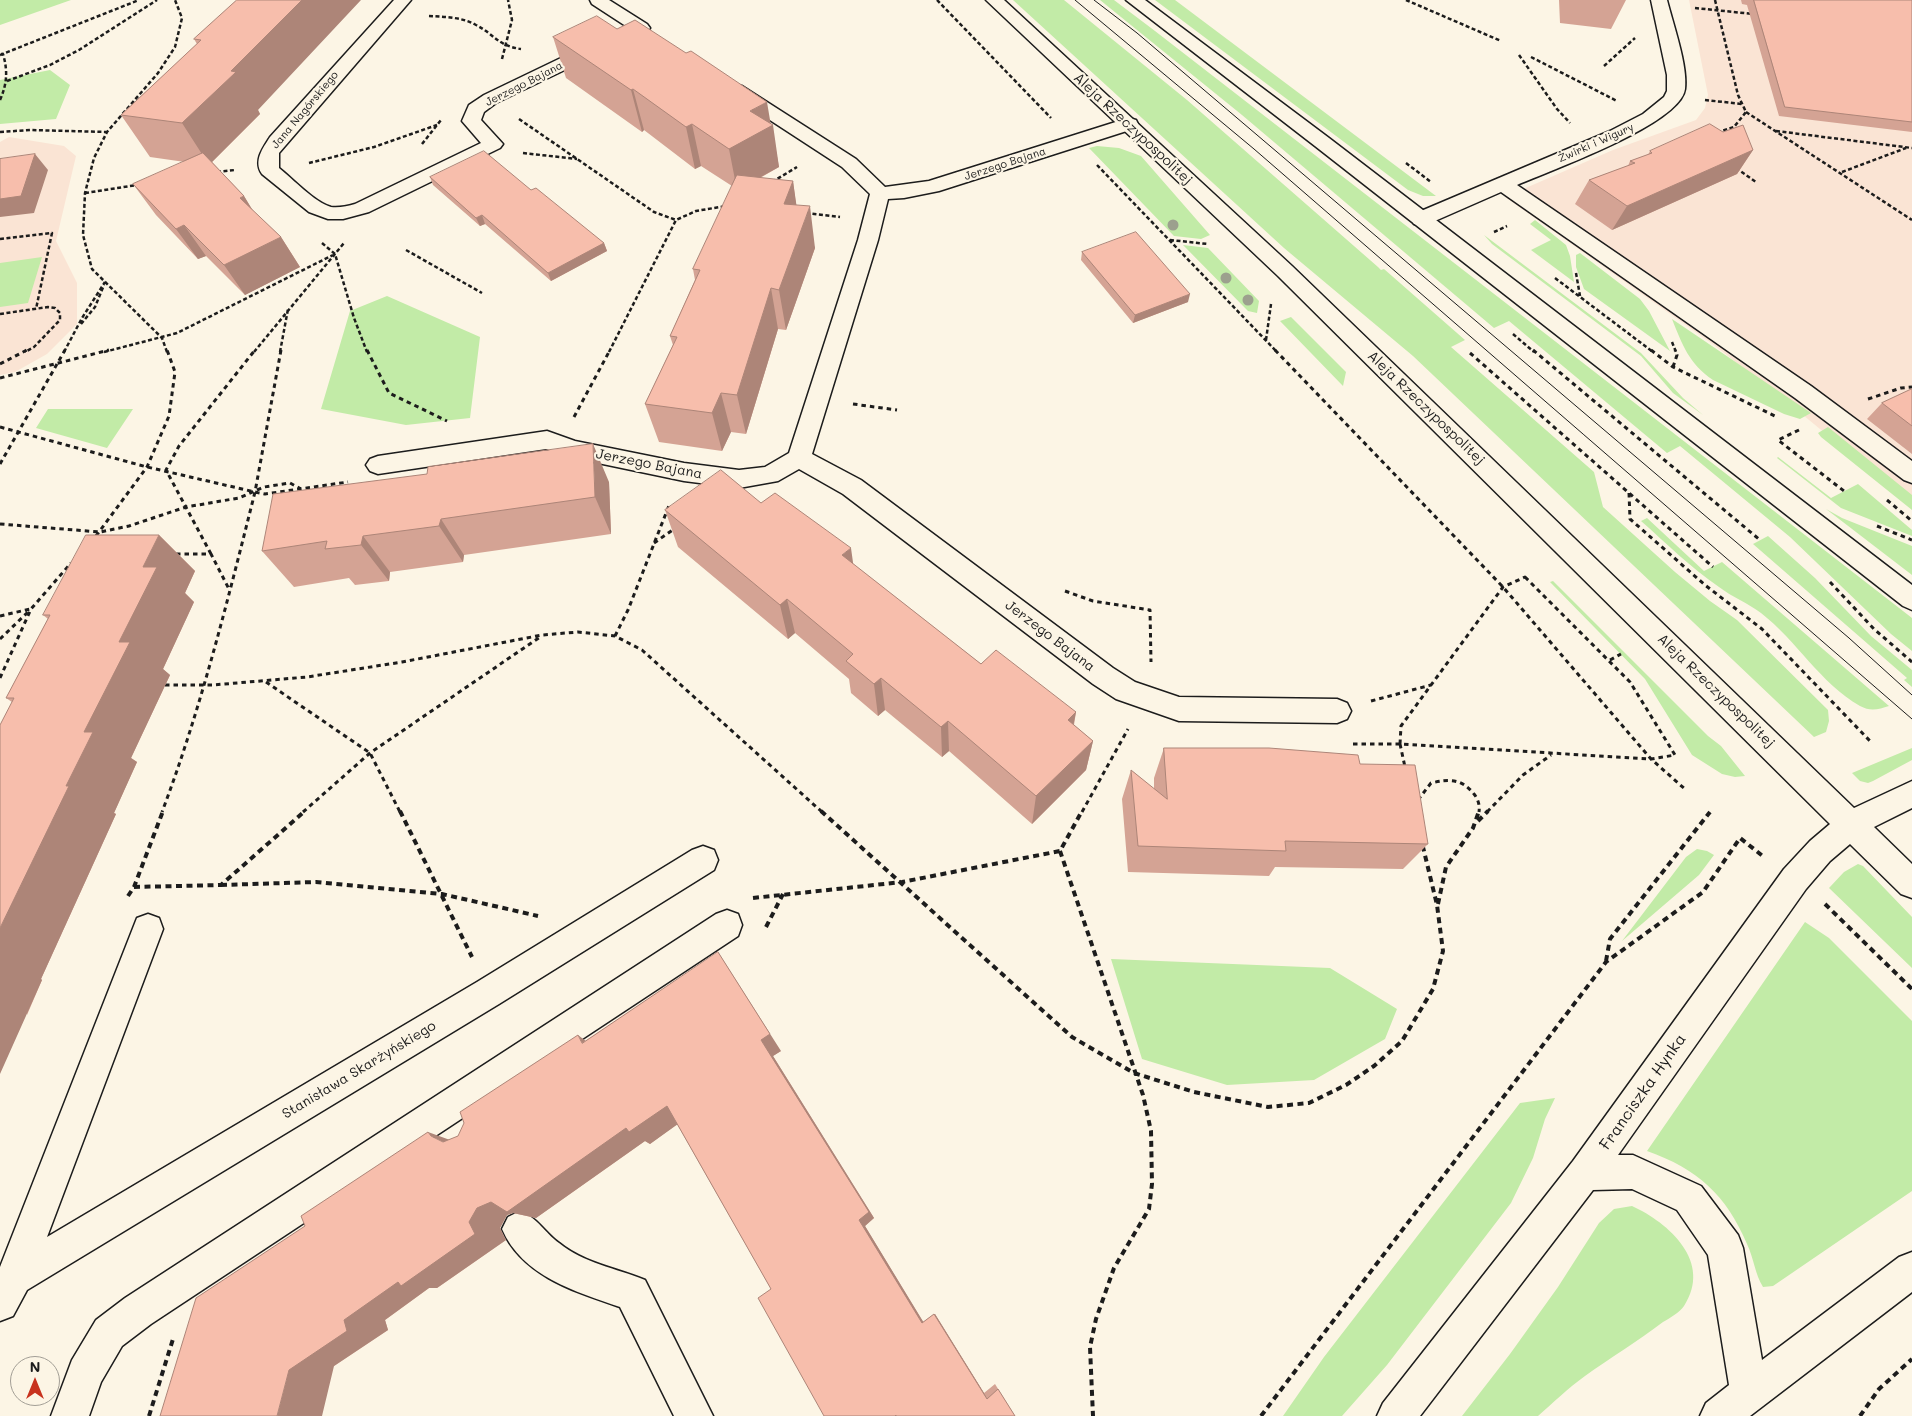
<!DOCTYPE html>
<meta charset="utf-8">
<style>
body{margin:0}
#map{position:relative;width:1912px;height:1416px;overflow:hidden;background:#fcf5e5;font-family:Mali,sans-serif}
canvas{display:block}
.north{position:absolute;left:10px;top:1356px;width:50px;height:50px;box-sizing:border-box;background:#fcf5e5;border:1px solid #a29e95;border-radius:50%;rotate:0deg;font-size:14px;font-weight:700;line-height:20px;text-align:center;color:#1c1c1c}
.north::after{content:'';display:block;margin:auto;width:18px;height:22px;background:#c8321e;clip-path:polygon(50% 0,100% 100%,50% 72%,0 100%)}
</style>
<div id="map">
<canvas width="1912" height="1416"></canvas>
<div class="north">N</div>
</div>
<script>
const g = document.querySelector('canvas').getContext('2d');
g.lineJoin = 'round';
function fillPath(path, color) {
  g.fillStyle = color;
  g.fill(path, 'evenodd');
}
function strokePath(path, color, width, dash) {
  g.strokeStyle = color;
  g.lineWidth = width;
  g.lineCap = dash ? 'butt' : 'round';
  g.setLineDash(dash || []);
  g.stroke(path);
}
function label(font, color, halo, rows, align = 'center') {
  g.font = font + ' Mali,sans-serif';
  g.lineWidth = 4.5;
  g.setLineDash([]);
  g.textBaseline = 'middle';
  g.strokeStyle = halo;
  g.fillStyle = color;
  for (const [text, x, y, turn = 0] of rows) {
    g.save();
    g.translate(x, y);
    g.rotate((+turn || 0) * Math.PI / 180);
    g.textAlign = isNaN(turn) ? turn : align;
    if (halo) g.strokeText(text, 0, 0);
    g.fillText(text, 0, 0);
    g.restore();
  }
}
const built = new Path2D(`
 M1689,0H1912V505L1803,415L1714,345L1505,197L1613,150L1696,120L1705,108L1708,95Z
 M9,137L64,146L76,156L56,241L77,283V324L47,354L15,372L0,375V142Z`);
const green = new Path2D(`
 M0,0H71L0,25Z
 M1013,0H1064L1187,100L1378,267L1381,270L1384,269L1465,340L1451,347L1594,472L1603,507L1675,572L1710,601L1737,620L1828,710L1829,721L1826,732L1814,737L1413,356L1284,248Z
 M1100,0H1114L1155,31L1912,618V651L1891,634L1790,537L1680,446L1667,453L1509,321L1494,328L1242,115Z
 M1155,0H1175L1436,196H1423L1408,190Z
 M50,70L70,85L56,119L0,124V80Z
 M1097,146L1119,148L1141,156L1210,235L1201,239L1174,236L1089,148Z
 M1535,220L1566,245L1570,256L1574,282L1531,250L1551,240L1530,224Z
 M1484,235L1641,353L1683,398L1703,415L1673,393L1641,356L1492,244Z
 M1183,245L1208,248L1259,301L1257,313L1248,311Z
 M1580,253L1640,299L1649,311L1670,351L1584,289L1576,267V255Z
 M42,257L28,303L0,307V263Z
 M387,296L480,337L470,418L406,425L321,409L350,311Z
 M1291,317L1346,372L1343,386L1280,321Z
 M1672,319L1811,413L1800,419L1784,414L1713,380C1689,364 1682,344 1672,319Z
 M48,409H133L107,448L36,428Z
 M1828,427L1912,495V510L1821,437L1818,433Z
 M1778,457L1831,498L1858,484L1912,530V536L1841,508L1777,458Z
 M1826,509L1842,518L1912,546V575Z
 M1647,518L1704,571L1722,562L1889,706C1879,709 1871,712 1860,706C1820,683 1797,641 1761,613C1748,603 1732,597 1719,587C1691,568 1666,543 1641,521Z
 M1768,536L1815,578L1871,636L1912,670V687L1904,680L1907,678L1753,544Z
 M1553,581L1708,736L1721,746L1745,776L1735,777L1722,774L1692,755L1645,679L1550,582Z
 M1912,748V760L1873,781L1868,783L1860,781L1852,773Z
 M1697,849L1707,851L1714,855L1699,875L1622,941L1686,857Z
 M1858,864L1863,866L1912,917V968L1829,888L1844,872Z
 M1805,922L1829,938L1912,1021V1191L1773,1286L1763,1287C1755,1274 1754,1259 1747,1244C1726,1195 1698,1169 1647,1151Z
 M1111,959L1330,968L1397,1009L1385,1039L1314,1080L1227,1085L1142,1059Z
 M1555,1098L1545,1119L1533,1158L1511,1203L1387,1365L1342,1416H1283L1324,1357L1520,1103Z
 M1632,1206C1669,1223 1713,1262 1684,1306C1680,1312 1670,1318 1663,1322C1638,1341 1610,1358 1585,1376C1568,1388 1553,1403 1538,1416H1462L1510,1354L1558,1287L1599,1223L1614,1209Z`);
const pathFar2 = new Path2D(`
 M937,0L1051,118
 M1406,0L1501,41
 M1715,0L1738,95L1746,112L1734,127L1718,132
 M1695,8L1753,14
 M429,16C445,17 462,17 476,25C494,34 498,46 521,49
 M0,55L139,0
 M1519,55L1557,109L1570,123
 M1531,57L1617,101
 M502,59L512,20L508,0
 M1604,66L1635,38
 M7,81L50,65L79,50L157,0
 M0,100C7,84 8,71 3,54H1
 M1705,100L1742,104
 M1746,112L1912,220
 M519,119L654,212L676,220
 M1776,131L1912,148
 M0,132L30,130L107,132
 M422,144L441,120
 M523,153L577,159
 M309,163L374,147L437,125
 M1406,163L1431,182
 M1097,165L1277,352
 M1736,168L1756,182
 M217,172L235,170
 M1842,172L1906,148
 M772,182L797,167
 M85,193L137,185
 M806,213L840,217
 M1494,232L1507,226
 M0,239L52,233L36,309
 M1170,240L1208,244
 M322,243L335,254L354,318L367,352
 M406,250L482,293
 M1576,273L1580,296
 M1555,278L1653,352
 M0,314L48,307L55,308L60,313V320L34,347L25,352
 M81,324L95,307L104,285
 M1513,334L1534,352
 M1266,340L1271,304
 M1672,342L1676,352
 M64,352L82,318L105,282
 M104,352L177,333L333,255
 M167,352L162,338L92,269L83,235L85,193L94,158L107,132L158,73L175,47L182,18L175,0
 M254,352L344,243
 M280,352L288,309
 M609,352L676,220L696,211L726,206`);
const pathFar1 = new Path2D(`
 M281,350L255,492L265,494L348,482
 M367,350L389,393L447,421
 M1275,350L1503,587L1651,759L1686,790
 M1533,350L1760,540
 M1651,350L1673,367L1777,417
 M1470,353L1713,567
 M0,364L27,350
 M1673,367L1677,355L1675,350
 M0,378L109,350
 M1868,399L1901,388L1912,387
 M853,404L897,410
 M574,417L610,350
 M0,427L147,467L255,492C228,599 201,709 162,812
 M1799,430L1778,440L1844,491
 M0,464L65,350
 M1629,493L1630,519L1705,585L1762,629L1870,741
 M1887,500L1912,521
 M0,524L100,532L129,526L186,507L239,498L264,487L290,483L301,489
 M1877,526L1912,540
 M96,536L147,467L169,416L175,372L167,350
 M654,543L674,529
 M176,554H211L230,591
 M211,554L166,470L179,446L255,350
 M1525,577L1630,682L1675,755L1651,759L1400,744L1401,726L1503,587Z
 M1830,582L1874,629L1912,662
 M1065,591L1093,601L1150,610L1151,662
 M0,616L30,609
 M615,636L628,610L670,503
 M0,639L29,611
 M1610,660L1621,654
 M0,678L31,609L71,563
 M266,682L370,753L400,812
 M165,685H213L307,677L402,662L542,635L578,632L615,636L642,650L822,812
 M1371,701L1431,685
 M1353,744H1400
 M1400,744L1405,767
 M1418,800L1431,783C1449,779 1461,778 1474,794C1478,799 1480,805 1479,812
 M303,812L370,753L540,637
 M1082,812L1128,729
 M1487,812L1523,775L1551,755`);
const path = new Path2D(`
 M400,811L472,957
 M821,811L1072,1037L1134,1073L1194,1092L1268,1107L1309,1103L1346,1085L1374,1066L1402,1041L1433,989L1443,951L1437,905L1423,847
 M1478,821L1488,811
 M1060,851L1143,1095L1151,1131L1152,1184L1149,1209L1114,1268L1096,1319L1090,1347L1093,1416
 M221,885L316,882L442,894L538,916
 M134,887L221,885L305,811
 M128,896L134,887L163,811
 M753,898L902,882L1060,851L1082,811
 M1438,904L1446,867L1473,828L1479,811
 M1825,904L1912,989
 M766,927L783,894
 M1606,961L1610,939L1710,812
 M149,1416L173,1339
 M1261,1416L1606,962L1703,892L1740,838L1764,857
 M1860,1416L1879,1389L1912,1359`);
const minor = new Path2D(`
 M394,0H411L279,153V168C293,179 314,202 331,207C339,208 348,206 355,204L481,143L462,121L469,105L484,95L590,44L596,43L602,44L605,48L602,52L496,103L484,112L481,120L503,144L500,148L369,212L343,219H328L309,212L262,174C253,161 263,148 270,137Z
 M590,0H609L647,24L650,28L647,32L641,33L635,32L592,4Z
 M1651,0H1667C1673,24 1688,66 1685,89C1681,124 1549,171 1517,185L1811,386L1912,461V483L1904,480L1795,398L1501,192L1428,224L1421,225L1414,224L1411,219L1414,214L1610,131L1643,114L1664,97L1667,91V75Z
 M736,85L742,86L856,159L885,187L929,181L1122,120L1129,118L1136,120L1138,124L1136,128L939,191L904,198L888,199L878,240L812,454L861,480L1113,668L1135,682L1179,697L1337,699L1347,703L1351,711L1347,719L1337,723L1179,721L1116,699L1093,684L843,494L799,469L778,481L739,488L684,481L574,458L546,449L378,474L370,471L366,465L370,459L378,456L547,431L575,441L684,463L739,470L765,467L789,453L858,240L870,194L842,167L730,94L727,90L730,86Z
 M703,846L714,850L718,860L714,870L499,1004L27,1290L13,1316L0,1321V1267L137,918L148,914L159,918L163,929L47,1237L477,982L692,850Z
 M727,910L738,914L742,925L738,936L151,1324L122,1346L101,1382L89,1416H51L72,1360L96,1320L125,1298L716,914Z
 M520,1211C539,1219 544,1232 559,1243C583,1263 616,1268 645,1280L713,1416H674L620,1307C576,1292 522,1276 502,1229L508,1217Z`);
const major = new Path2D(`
 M986,0H1004L1292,266L1854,808L1912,781V808L1874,827L1912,864V898L1901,894L1850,844L1830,861L1806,889L1618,1155H1633L1701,1186L1738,1235L1743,1248L1762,1360L1899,1257L1912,1252V1292L1750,1416H1700L1706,1403L1729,1385L1708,1255L1677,1210L1632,1189L1593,1190L1420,1416H1377L1383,1403L1573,1161L1784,869L1810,841L1830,824L1278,276Z
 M1126,0H1145L1329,138L1912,585V610L1903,606L1315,146Z`);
const tram = new Path2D(`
 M1075,0L1254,149L1912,719
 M1094,0L1137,33L1849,638L1912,695`);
const trees = [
 [1173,225],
 [1226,278],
 [1248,300]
];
const wall = new Path2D(`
 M237,0L258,110L260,114L212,162L244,196L252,210L281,237L300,267L245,295L206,256L198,259L156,215L133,184L185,162L150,157L121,115L197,44L194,39Z
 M1559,0H1626L1611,29L1560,23Z
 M1741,0H1912V132L1779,116L1747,5L1742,4Z
 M553,37L771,124L779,167L760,178L793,181L796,205L815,248L786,330L778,329L746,434L731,432L722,451L659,442L645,404L673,345L670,336L695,280L693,269L732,186L701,166L695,169L644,130L642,132L566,78Z
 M1753,150L1737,174L1612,230L1575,204L1589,180L1628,166L1630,161L1648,155L1650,151Z
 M430,177L531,190L604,243L607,251L551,281L485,224L480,226L433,185Z
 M1082,252L1188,302L1133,323L1081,260Z
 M1912,389V454L1867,419L1882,403Z
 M609,482L611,534L464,555L463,562L390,572L389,581L355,585L349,578L294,587L262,551Z
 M761,503L853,564L981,664L1076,712L1074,725L1093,741L1086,770L1032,824L949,751L942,757L885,710L878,716L851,693L849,679L795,633L788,639L678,547L665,510Z
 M159,535L195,571L185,593L194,602L163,669L170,675L131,758L137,762L114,813L116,814L41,979L42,980L27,1015L12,702L6,698L48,619L43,615Z
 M1164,748L1428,844L1403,869L1275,867L1269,876L1128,872L1122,799L1131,770L1154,789V778Z
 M585,1041L781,1051L773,1056L874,1218L865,1226L923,1322L934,1314H935L984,1393L995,1384L1015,1416L771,1289L677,1124L650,1144L645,1141L536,1218L513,1213L507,1215L500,1228L506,1240L437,1288H429L385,1320L388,1330L334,1366L160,1416L449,1140L458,1136Z`);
const shadedWall = new Path2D(`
 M302,0H361L258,110L260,114L209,165L182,123L231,71Z
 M633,89L644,130L642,132L631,90Z
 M767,102L771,126L773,125L779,167L737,190L729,149L750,111Z
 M692,124L701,166L695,169L686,127Z
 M1753,150L1737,174L1612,230L1627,206Z
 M35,154L48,170L34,213L0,217V199Z
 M793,181L799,223L784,204Z
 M244,196L263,227L240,198Z
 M810,206L815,248L786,330L779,290Z
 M482,215L485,224L480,226L476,218Z
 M184,225L206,256L198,259L176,229Z
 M281,237L300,267L245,295L224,265Z
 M604,243L607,251L551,281L548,273Z
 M771,288L778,329L746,434L737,395Z
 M1190,294L1188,302L1133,323L1135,315Z
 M721,393L731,432L722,451L712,413Z
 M593,444L609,482L611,534L595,497Z
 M441,519L464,555L463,562L439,526Z
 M159,535L195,571L185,593L194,602L163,669L170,675L131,758L137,762L114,813L116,814L41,979L42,980L0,1074V928L66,786L84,732L119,642L143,567Z
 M363,536L390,572L389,581L361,545Z
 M851,548L856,584L842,555Z
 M787,599L795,633L788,639L780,605Z
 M881,678L885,710L878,716L874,684Z
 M1076,712L1070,742L1068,720Z
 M948,721L949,751L942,757L941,727Z
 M1093,741L1086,770L1032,824L1036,796Z
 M718,952L781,1051L773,1056L874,1218L865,1226L924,1323H922L859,1220L761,1040Z
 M578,1035L600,1052L582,1043Z
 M667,1106L685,1119L650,1144L645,1141L536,1218L513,1213L507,1215L500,1228L506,1240L437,1288H429L385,1320L388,1330L334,1366L322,1416H277L289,1370L344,1320L469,1222L477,1208Z
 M428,1132L461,1144L443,1142L431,1136Z
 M934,1314H935L984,1393L987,1399Z`);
const building = new Path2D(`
 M237,0H302L231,71L236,72L182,123L121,115L201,40L194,39Z
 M1754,0H1912V122L1785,107Z
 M597,16L617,29L635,20L686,53L691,51L767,102L750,111L773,125L729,149L692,124L686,127L633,89L631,90L553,37Z
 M1710,124L1723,132L1743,125L1753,150L1627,206L1589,180L1635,163L1630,161L1652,153L1650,151Z
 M484,151L531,190L536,188L604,243L548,273L482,215L476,218L430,177Z
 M203,153L244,196L240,198L281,237L224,265L184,225L176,229L133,184Z
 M35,154L21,196L0,199V159Z
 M737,175L793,181L784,204L810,206L779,290L771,288L737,395L721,393L712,413L645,404L677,337L670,336L700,270L693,269Z
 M1136,232L1190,294L1135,315L1082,252Z
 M1912,389V426L1882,403Z
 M593,444L595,497L441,519L439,526L363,536L361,545L325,549L327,541L262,551L273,494L427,474L428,467Z
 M721,470L761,503L775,493L851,548L842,555L981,664L996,650L1076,712L1068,720L1093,741L1036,796L948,721L941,727L881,678L874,684L846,661L853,654L787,599L780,605L665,510Z
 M86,535H159L143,567H157L119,642H130L84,732H93L66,786H69L0,928V725L14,698H6L50,615H43Z
 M1164,748H1269L1358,755L1360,764L1415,765L1428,844L1285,841L1286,851L1138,846L1131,770L1167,799Z
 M718,952L770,1034L761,1040L869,1212L859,1220L922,1323L934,1314L987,1399L998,1389L1015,1416H896V1415L895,1416H824L758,1298L771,1289L667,1106L629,1132L626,1128L507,1212L491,1202L477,1208L469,1222L475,1234L401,1286L398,1282L344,1320L347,1331L289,1370L277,1416H160L196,1298L305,1226L301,1216L428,1132L431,1136L443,1142L458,1136L464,1123L460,1112L578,1035L582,1043Z`);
const farStreetnames = [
 ["Jerzego Bajana",524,84,-27],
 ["Jana Nagórskiego",305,110,-50],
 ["Żwirki i Wigury",1596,143,-24],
 ["Jerzego Bajana",1005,164,-18]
];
const streetNames = [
 ["Aleja Rzeczypospolitej",1133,129,43],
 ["Aleja Rzeczypospolitej",1426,408,44],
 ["Jerzego Bajana",649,464,11],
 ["Jerzego Bajana",1050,636,37],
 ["Aleja Rzeczypospolitej",1716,691,44],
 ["Stanisława Skarżyńskiego",359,1070,-31]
];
const nearStreetnames = [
 ["Franciszka Hynka",1643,1092,-55]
];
fillPath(built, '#fae4d4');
fillPath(green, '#c2eba7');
strokePath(minor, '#1c1c1c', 3);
strokePath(major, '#1c1c1c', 3);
strokePath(pathFar2, '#1c1c1c', 2.5, [4, 2.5]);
strokePath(pathFar1, '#1c1c1c', 3, [4.5, 4]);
strokePath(path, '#1c1c1c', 4, [6, 4.5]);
fillPath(minor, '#fcf5e5');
fillPath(major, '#fcf5e5');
strokePath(tram, '#1c1c1c', 1);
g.fillStyle = '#9ca08e';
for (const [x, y] of trees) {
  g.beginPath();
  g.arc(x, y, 5.5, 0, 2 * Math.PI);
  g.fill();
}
fillPath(wall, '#d4a394');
fillPath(shadedWall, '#ad8578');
fillPath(building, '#f7beac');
strokePath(building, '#ad8578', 1);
label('11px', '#1c1c1c', '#fcf5e5', farStreetnames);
label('14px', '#1c1c1c', '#fcf5e5', streetNames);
label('16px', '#1c1c1c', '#fcf5e5', nearStreetnames);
</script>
